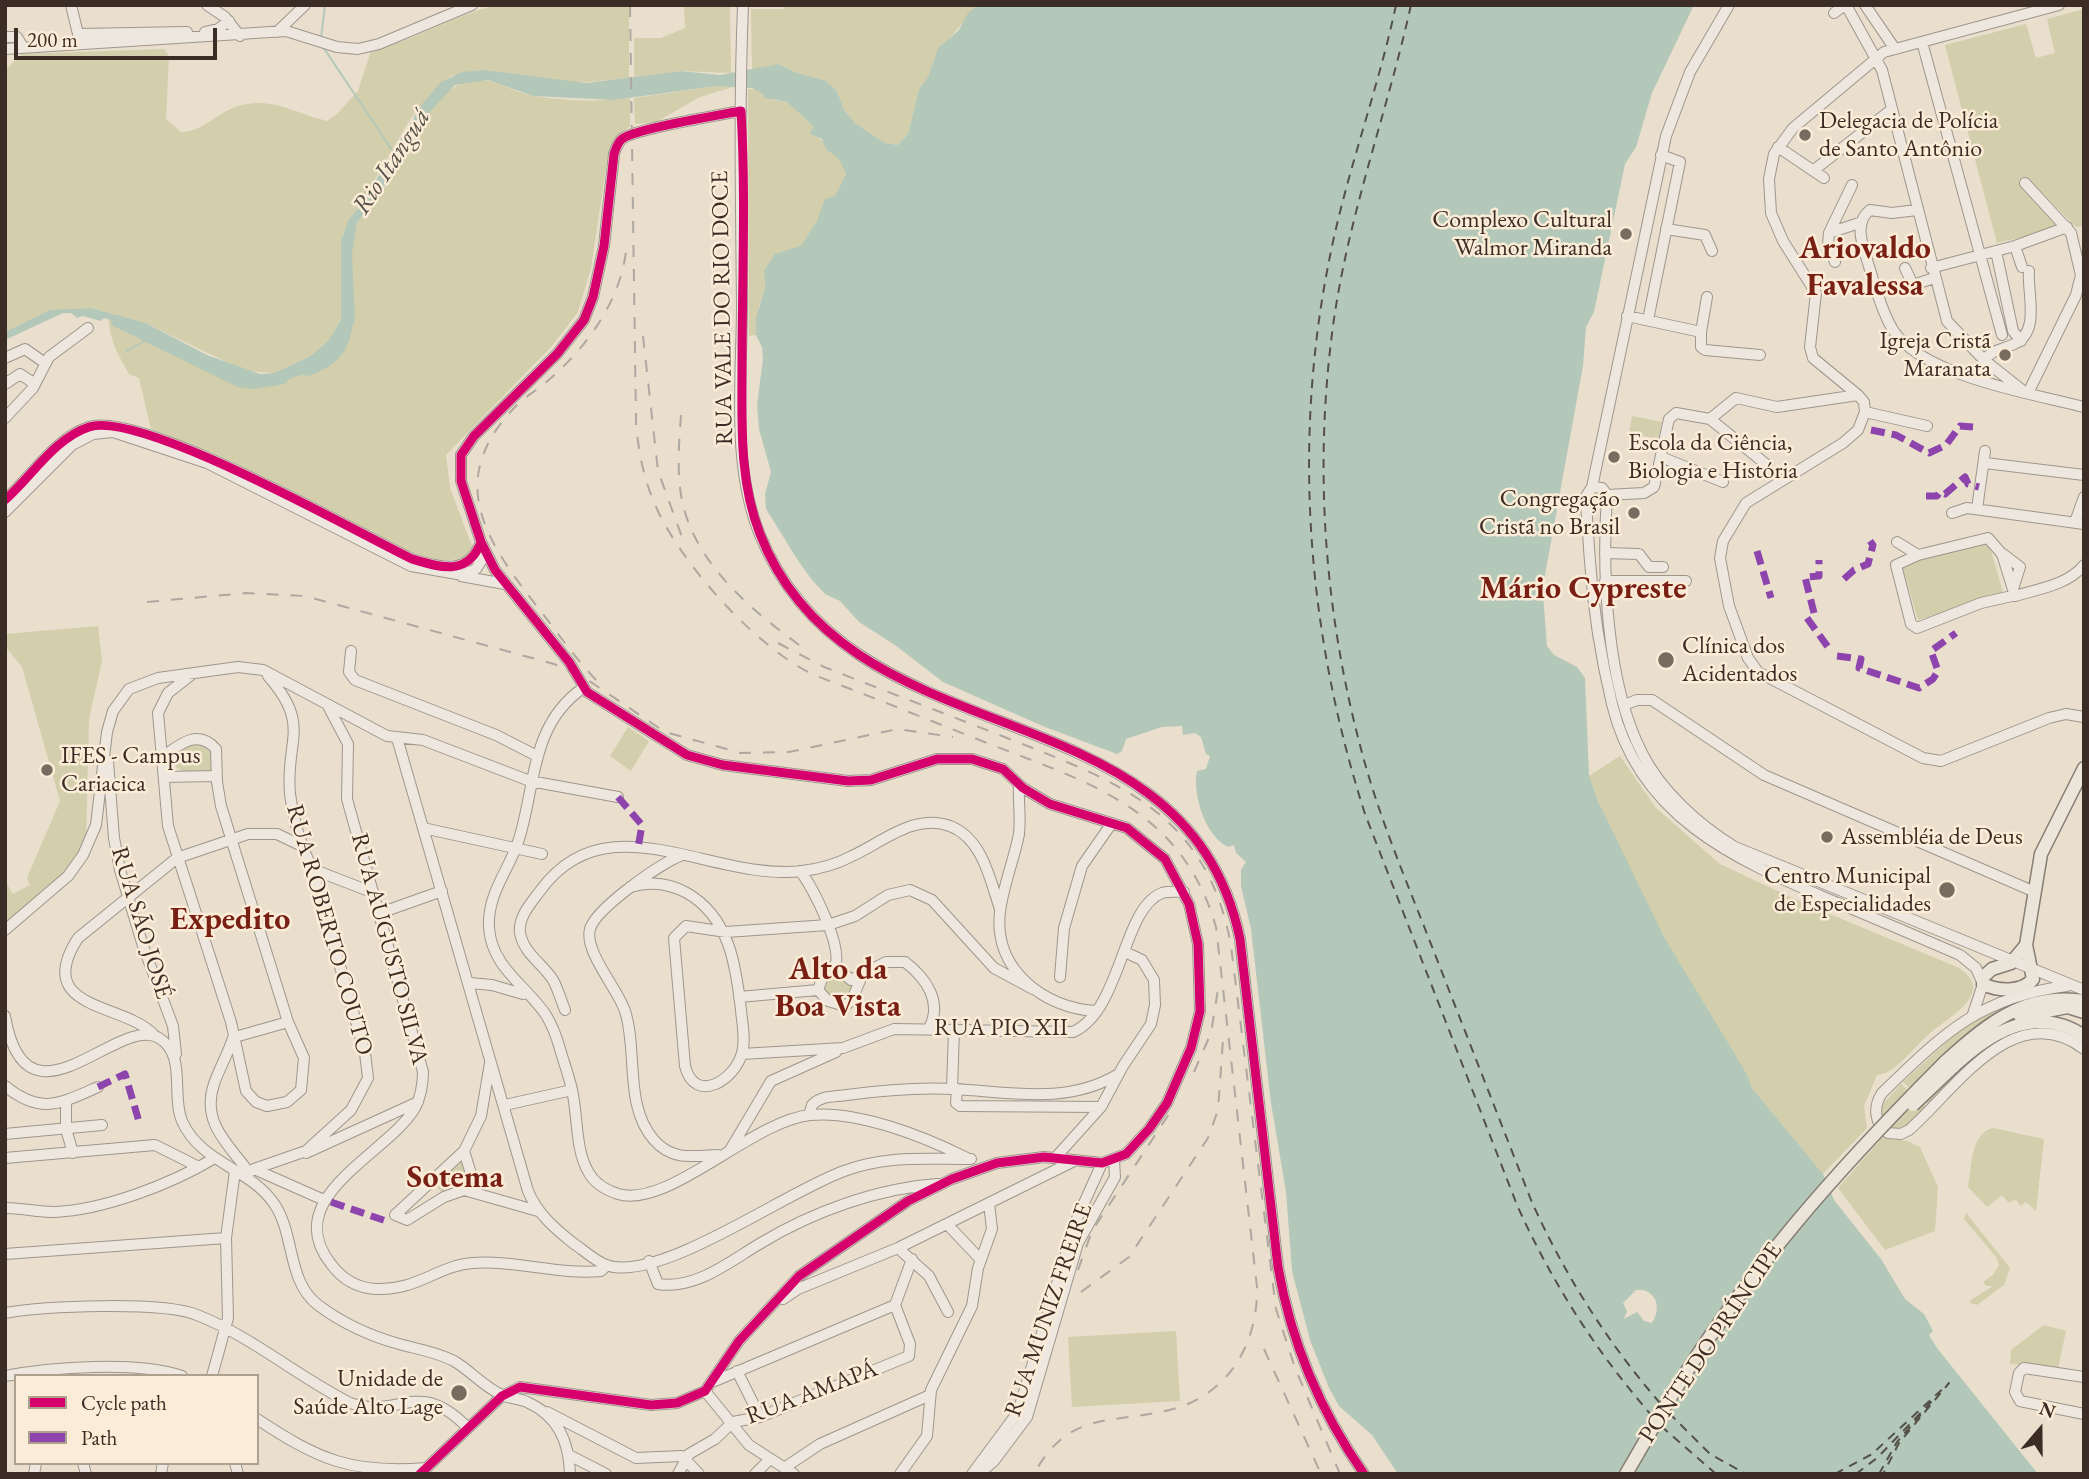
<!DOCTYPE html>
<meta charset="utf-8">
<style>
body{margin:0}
#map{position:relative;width:2089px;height:1479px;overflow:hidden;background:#eadecd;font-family:"EB Garamond",serif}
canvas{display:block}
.frame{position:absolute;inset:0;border:7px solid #3b2d25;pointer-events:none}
.legend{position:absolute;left:14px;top:1374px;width:245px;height:91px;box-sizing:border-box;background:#faecd6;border:2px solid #aea08f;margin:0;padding:9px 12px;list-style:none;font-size:21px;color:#3b2d25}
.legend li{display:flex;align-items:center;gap:14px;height:35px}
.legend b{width:35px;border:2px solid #aea08f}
.north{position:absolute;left:2005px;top:1395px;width:70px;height:70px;-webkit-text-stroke:5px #faecd6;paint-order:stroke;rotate:20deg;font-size:19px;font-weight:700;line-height:28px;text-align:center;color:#3b2d25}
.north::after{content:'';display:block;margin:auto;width:24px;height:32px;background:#3b2d25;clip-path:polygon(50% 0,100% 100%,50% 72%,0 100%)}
.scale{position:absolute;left:14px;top:28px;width:203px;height:32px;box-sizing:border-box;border:4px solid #3b2d25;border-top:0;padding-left:9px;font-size:21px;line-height:24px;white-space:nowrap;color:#3b2d25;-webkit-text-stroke:5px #faecd6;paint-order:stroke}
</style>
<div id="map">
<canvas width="2089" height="1479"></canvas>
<div class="frame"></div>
<ul class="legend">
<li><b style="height:9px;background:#d6006c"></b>Cycle path</li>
<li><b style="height:9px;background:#8e44ad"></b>Path</li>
</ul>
<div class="north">N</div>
<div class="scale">200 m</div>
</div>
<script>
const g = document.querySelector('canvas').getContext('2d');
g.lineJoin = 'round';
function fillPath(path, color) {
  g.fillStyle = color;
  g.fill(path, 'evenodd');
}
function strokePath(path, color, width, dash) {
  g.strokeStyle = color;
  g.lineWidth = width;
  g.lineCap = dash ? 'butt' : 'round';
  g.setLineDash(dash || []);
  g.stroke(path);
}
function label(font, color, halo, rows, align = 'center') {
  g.font = font + ' "EB Garamond",serif';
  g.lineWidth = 5;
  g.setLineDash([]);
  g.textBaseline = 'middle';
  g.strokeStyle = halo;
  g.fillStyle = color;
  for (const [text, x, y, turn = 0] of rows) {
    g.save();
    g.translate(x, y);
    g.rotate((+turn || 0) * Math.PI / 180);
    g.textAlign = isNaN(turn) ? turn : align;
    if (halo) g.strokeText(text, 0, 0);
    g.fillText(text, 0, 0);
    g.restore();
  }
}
const green = new Path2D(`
 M496,5H629V78L576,83L484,70L451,76L441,83L411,118L342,235L341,320L328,341L309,357L274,373L245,371L146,323L91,308L50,311L5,332V70L22,54L164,49L169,56L166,119L181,132C202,132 217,113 236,107C271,95 295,114 327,121L336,115L358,91L371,51C414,41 450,17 496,5Z
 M684,5H730L731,73L681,71L634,77V38H661L685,28Z
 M784,5H978L936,54L928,77L919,89L908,134L898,145L885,143L855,123L844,110L837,91L826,81L795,72L780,64L752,71L751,9H784Z
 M2084,9V226L2076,227L2028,179L2023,183L2064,227L1997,243L1945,45L2026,24L2036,58L2055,53L2047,19Z
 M476,79C498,80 514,93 535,96C564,101 600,102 630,98V126L615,139L608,155L591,268L578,312L552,346L446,455L450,488L472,546L465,557C442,565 419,556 398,546L219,456L151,429L139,378L129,374C119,356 109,340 109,319L141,329L164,345L216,368L240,377L277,383L355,321C351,292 346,254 357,225C362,210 377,199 386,186C411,148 425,89 476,79Z
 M716,86L733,87L700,97L656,122L635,124L634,98Z
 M748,89L758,90L771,100L787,102L813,126L810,134C827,140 841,157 846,174L835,196L801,247L775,254L764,270L765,287L759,305L756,335L749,336Z
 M1632,416L1662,422L1658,439L1629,433Z
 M1988,540L2004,596L1918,620L1902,565Z
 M98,626L102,661L89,719L86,838L73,868L5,925V881L13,894L30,885L27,878L60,801L22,667L5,646V634Z
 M628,727L649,741L631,771L610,756Z
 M186,742L210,746L215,757L210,772H184L176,767L175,756Z
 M1620,756L1656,808L1720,864L1801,902L1957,967C2000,992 1945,1019 1928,1035C1915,1046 1895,1074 1877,1075L1864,1106L1867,1128L1823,1174L1752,1088L1748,1076C1688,981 1627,883 1589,776Z
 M832,971H838L844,982H854L856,986L845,1002L829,998L823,987Z
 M2056,992L2084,995C2014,1001 1997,1004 1946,1054L1981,1048L2013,1032L1988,1049L1929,1105L1903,1082L1968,1022L2007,1001Z
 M1901,1084L1927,1107L1909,1124L1897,1129C1885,1126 1881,1118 1881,1106Z
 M1993,1128L2044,1139L2036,1211L2026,1202L2020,1206L2016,1199L2009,1203L2002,1195L1987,1207L1968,1187C1972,1167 1970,1133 1993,1128Z
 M1882,1138L1907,1141L1920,1147L1938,1187L1935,1231L1885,1250L1838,1188Z
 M460,1159H463L472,1184L443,1194L434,1184Z
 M1966,1213L2010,1268L2004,1285L1977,1305L1970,1303L1971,1300L1993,1286H1986L1983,1282L1993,1275L1999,1265L1996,1257L1964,1219Z
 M2044,1325L2066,1331L2058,1368L2010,1364L2011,1350Z
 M1176,1331L1180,1401L1072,1407L1068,1337Z`);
const water = new Path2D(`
 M978,5H1694L1652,93L1636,147L1625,164L1594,312L1586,327L1583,366L1545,575L1543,594L1547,646L1554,655L1577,667L1585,678L1589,775L1598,801L1664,937L1748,1076L1752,1088L1823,1174L1834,1200L1881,1259L1905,1299L1924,1314L1933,1331L1929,1335L1937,1348L2038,1474H1398L1372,1435L1339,1406L1329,1388L1310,1340L1292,1271L1286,1192L1271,1103L1251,929L1241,886V870L1246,862L1236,853L1234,845L1228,847C1206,837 1192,795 1197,771L1206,769L1210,756L1206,754L1201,737L1195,733L1183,735L1182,726L1162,727L1126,739L1122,751L1117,754L1045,727L943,682L895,645L859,622L840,601L825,594L812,580L797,559L766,509L765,494L771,472L759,429L757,405L763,359L762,347L756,335V318L765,287L764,270L775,254L801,246L817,221L825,199L835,196L846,174L839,159L826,149L822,139L810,134L813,126L787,102L764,98L763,94L752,88L716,86L614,100L533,96L488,80L455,85L421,121L393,175L357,223L352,254L355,321L341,346L314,371L277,383L240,377L164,345L141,329L104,318L100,321L83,316L77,318L71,313H63L5,340V332L50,310L91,308L146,323L207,355L260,374L274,373L309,357L328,341L341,320V240L348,221L362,203L422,104L441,82L462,72L484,70L586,83L681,71L720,75L779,64L795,72L826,81L837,91L844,110L855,123L885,143L898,145L908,134L919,89L928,77L938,48L959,30L968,13ZM1643,1290C1659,1295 1660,1310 1652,1323L1644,1321L1637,1312L1624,1319L1627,1311L1623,1303L1636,1290Z`);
const stream = new Path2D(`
 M321,38L325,5
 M323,47L394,153
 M127,351L152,337`);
const river = new Path2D(`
 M117,321L239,381L254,383L283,378
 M307,370C330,362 342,352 346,328`);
const ferry = new Path2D(`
 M1396,5C1378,90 1347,171 1330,256C1292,442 1307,633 1365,814L1517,1205C1552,1283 1597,1353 1653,1417
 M1411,5C1387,113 1348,216 1333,326C1314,466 1324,609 1360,745C1377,812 1404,875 1429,939C1463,1026 1497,1113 1531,1200C1564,1274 1607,1342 1660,1403
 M1669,1413L1710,1454L1746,1474
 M1661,1426L1716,1474
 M1835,1474L1872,1454L1949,1383L1899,1443L1883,1474
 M1856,1474L1877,1458L1936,1397
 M1879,1474L1897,1442L1925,1410`);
const minor = new Path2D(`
 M71,5L79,38
 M207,5L225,17L240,36
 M743,5C739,105 741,204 742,304C742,378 731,465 760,535C854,768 1186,679 1240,939L1278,1267C1291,1342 1320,1411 1364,1474
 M1846,5L1882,70L1947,321L1984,360L2022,390
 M1865,5L1895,49
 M2059,5L1884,52L1793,128L1774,154L1769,179L1771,213L1783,241L1816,293L1810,347L1813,358L1858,395L1864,402L1865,412L1858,430L1843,443L1746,503L1723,541L1720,558L1729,606L1748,658L1758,672L1923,758L1941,761L2049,718L2066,714L2084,717
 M1834,13L1845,5
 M205,32L218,29L229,21
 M277,32L305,5
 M79,34L187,32
 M5,37H17L23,47
 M1922,42L2002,335
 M5,49L286,31L337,47L358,49L379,44L472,5
 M1778,147L1824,178
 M1814,170L1891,110
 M2025,183L2071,233L2081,275L2076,295L2028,393
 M1852,185L1829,233L1862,222
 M1917,210L1892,213L1870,210C1854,222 1862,244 1867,260C1874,282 1881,310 1893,330C1922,376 2034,394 2084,407
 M1666,229L1705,235L1712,251
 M1829,233L1828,245L1835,262
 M2015,246L2022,267
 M1996,251L2013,331L2021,341
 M1905,268L1913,285L1934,278
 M1931,268L2015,246L2067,227
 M1627,316L1701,332V347L1705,350L1760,355
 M1648,320L1680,162L1661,155
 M1701,332L1707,297
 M5,358L25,349L45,363
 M1984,360C1993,349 2002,350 2014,344C2041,332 2027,294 2029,271
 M5,384L20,374L35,384
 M1865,412L1927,426
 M5,418L33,388L49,357L88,328
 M1710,419L1767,465
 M1661,457L1723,482
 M1985,463L2084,475
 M1592,487L1602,488L1607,495C1602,572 1606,683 1642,753C1661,791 1699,825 1735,847L2084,990
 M1592,487L1585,498C1588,519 1588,540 1590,561C1593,608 1601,658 1612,704C1639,816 1732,858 1828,899C1872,917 1916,936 1960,955L1976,968L1983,984L1973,1014
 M1592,487L1666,136L1690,72L1729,5
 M1607,495L1644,493L1654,487L1669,419L1676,413L1710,419L1736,398L1777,407L1858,395
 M5,500C32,476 55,438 89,427C141,410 354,531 412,559C442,568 468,576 481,542
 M1977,509L1985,451
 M5,512L72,445L93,434L113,432L207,463L411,566L463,575L476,569L486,553
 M1952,513L1967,508L2084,524
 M2075,522L2084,497
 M1897,542L1918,555
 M1605,553L1639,554L1649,567H1663
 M2003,554L2020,567L2013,589
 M461,576L505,584
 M1605,581H1686
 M2015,596L2002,554L1988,538L1918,555L1896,565L1911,624L1917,628L1981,603L2012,596H2015C2038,589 2068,585 2084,565
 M351,651L349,672L355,680L496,735L537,756
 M583,688C530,725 536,785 519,839C509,871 487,893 489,928C492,968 526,985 546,1015C552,1025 557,1038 560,1049C564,1063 569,1076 572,1090C578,1115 575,1151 589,1173C595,1184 606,1190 618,1194C668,1209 752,1121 810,1115C858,1110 925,1137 967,1158
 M1624,705L1637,700H1652L1764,775L2035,892
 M328,706L348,744L347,799L423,1072C423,1085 421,1096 415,1108C388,1154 278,1197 331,1264C342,1279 358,1288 376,1289C417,1291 439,1265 473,1263C516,1260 558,1275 601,1271L607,1265
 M397,738L528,1191C537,1213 554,1228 573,1243C585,1251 599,1265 614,1267C671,1275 786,1192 844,1171C887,1155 926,1159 971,1159
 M161,758C179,745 197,728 216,749L217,782L221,806L288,1022L304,1058L301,1090L287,1102L267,1106L256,1102L246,1091L231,1022L168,826L158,713L168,693L191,675
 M108,761L114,838L120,870L143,946L173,1026L176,1054
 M164,777L216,776
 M1019,785C1018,801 1021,817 1019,834C1014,860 1003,886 1000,912C993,970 1045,1009 1097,1011
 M423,828L542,854
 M680,856C660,864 596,908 590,929C584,952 618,989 625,1011C638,1052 624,1106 654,1140C672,1161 694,1156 718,1155
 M312,869L374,893
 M800,871C813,887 843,947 835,967
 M630,887C650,881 669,883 687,893C729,917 736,965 741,1010C742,1023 746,1039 742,1053C735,1080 695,1105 685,1066L674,938L686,926L726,932L828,925L855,916L888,895L910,890L932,900L994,968L1033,989
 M380,913L442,891
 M5,930L68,876L83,855L96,825L107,732L113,711L129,689L158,678L238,667L263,670L387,736L423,740L530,781L618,797
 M1060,977L1064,928L1082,866L1112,823
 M469,983L492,985L523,994
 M2067,986C1979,997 1943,1034 1882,1093C1873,1107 1874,1123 1888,1133L1901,1134L1909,1130C1956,1089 2014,996 2084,1049
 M818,990L823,976L832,967L838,968L851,980L886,962H905C926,978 943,1002 929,1028
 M818,990L828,1001L845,1006L852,1000L861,978
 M739,997L818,990
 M565,1010C561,1000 558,989 553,980C543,964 524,954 520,933C518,917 531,903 540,891C607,798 711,882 802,871C819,869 837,864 852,856C883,842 914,813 950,826C983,839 990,880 1000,909
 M5,1016C26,1140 118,1013 159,1038C187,1055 171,1095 182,1121C201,1164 251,1168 275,1205C295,1236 287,1281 318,1305C342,1323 370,1336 399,1344C417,1349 437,1352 454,1361C471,1371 484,1387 502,1395C510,1399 519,1398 527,1402C558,1416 569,1441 570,1474
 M154,1035C126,1003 31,1011 78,938L177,858L248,834H277L302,846
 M235,1037L288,1022
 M233,1038C228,1054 219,1069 214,1084C201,1122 228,1144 248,1171
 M742,1054L843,1048L894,1029L1073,1032C1122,1010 1122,908 1162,893C1169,891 1176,892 1184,892
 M490,1063L481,1116L464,1151L395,1215L407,1220L444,1197L464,1190L538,1211
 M5,1086C41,1115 59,1104 98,1087
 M952,1089L954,1030
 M957,1089L956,1103L960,1106L1101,1107
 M66,1101V1129L73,1153
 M505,1105L572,1090
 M809,1115L812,1105C821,1095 835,1097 847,1095C883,1090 917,1087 954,1089C1011,1092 1065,1105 1117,1075
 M5,1134L102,1125
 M730,1150L771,1081L836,1052
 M464,1151L477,1193
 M306,1153L418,1102
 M1056,1157L1101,1107L1123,1066L1151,1024L1155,1005L1154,980L1142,960L1125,952
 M5,1158L155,1145L199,1167
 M254,1169L324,1200
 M244,1176L254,1169L306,1151L351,1110L368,1078L365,1053L312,869C301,845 293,820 290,794C285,740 312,726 268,676
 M5,1208C21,1208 38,1212 54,1212C104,1210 171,1184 213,1159
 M947,1224L980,1259
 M898,1248L929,1276L948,1312
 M5,1254L226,1238
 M649,1261L658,1284C696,1290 730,1261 761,1243C812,1212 878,1188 938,1184
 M783,1299L798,1289L898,1248L1076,1160
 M5,1313C44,1306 162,1301 197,1315C251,1336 298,1377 350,1403C401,1420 417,1376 468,1428
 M737,1371L760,1417
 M5,1376C53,1367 136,1361 182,1376
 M212,1376L228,1318L226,1238L235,1171
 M2084,1377L2024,1368L2019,1373L2015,1392L2020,1401L2084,1414
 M715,1381L895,1305
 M705,1391L749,1445L794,1474
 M547,1412L636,1458L682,1456L699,1474
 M257,1419C319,1460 352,1474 426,1468
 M569,1455L606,1474
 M83,1463L86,1474
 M235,1463L238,1474
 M784,1468L820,1444L930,1395
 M34,1474L36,1463
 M161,1474L163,1463
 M420,1474L502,1396L520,1387L651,1405L677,1403L705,1391L739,1341L799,1276L908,1201L952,1179L997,1163L1044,1157L1102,1163L1126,1154L1149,1129L1167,1103L1191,1048L1200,1011L1198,944L1189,904L1165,859L1127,828L1050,804L1023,788L1003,769L972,759H937L871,780L848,781L723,765L687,755L587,692L569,662L495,570L481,542L461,481V455L474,436L557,354L584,320L593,297L604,246L614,154C616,149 617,143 622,139C634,129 720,115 741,111
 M678,1474L689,1454L715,1439L733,1422L760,1417L909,1356L910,1344L895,1305L912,1259
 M755,1474L770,1459
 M900,1474L927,1436L931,1390L972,1306L978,1268L992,1229L989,1203
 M972,1474L1018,1412L1076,1221L1102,1163
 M979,1474L994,1461L1027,1417L1078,1243L1115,1177L1114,1160`);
const major = new Path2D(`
 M1983,977L1992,969L2011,963L2026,945
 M1983,984C1997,991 2022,993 2033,979L2026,945L2041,854L2084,768
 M2020,1016L2068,1007L2084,1012
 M1945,1062C1985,1025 2025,992 2084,1001
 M1952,1068C1988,1034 2035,1003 2084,1036
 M1626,1474L1666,1405`);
const rail = new Path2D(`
 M630,5L636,422C638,449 643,475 653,500C677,560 755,647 814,675C872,697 929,720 987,743C1090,783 1182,809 1216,927L1257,1287C1258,1343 1229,1394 1173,1409C1115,1425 1069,1408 1034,1474
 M643,336L658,471L682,537
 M681,415C679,441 677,469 681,495C692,562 751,610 802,647
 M147,602L246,593L305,596L554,664L582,676L665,732L741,753L789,752L898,729L953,737
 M778,643L824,667C883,690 943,713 1002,736C1116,781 1207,811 1231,946L1276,1309L1295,1368L1340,1474
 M596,680C575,658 557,632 539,609C485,540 443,479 518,404C526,396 536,391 544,384C584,351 620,303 626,251
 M1194,1072L1211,1033L1218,989
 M1078,1270L1092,1231L1171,1111
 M1081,1292L1129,1257L1208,1138L1218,1110L1223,1040
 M1264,1349L1321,1474`);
const majorBridge = new Path2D(`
 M1913,1105L1952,1068
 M1666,1405C1745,1273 1836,1171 1945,1062`);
const quiet = new Path2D(`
 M1871,430L1896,435L1929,453L1946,445L1960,426L1973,427
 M1926,496H1937L1940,492L1945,494L1965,477L1968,484L1979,487
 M1757,551L1771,598
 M1844,579L1854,570L1868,564L1873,545L1870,541
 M1814,613L1805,577L1819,576V560
 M1807,618L1828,647
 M1837,656L1861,659L1859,668L1919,688L1933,679L1938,671L1931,651L1956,633
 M618,797L642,825L638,848
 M98,1087L125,1074L140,1125
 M331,1202L386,1221`);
const cycleway = new Path2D(`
 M5,500C32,476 55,438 89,427C141,410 354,531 412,559C442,568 468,576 481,542
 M420,1474L502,1396L520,1387L651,1405L677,1403L705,1391L739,1341L799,1276L908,1201L952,1179L997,1163L1044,1157L1102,1163L1126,1154L1149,1129L1167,1103L1191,1048L1200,1011L1198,944L1189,904L1165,859L1127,828L1050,804L1023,788L1003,769L972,759H937L871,780L848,781L723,765L687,755L587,692L569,662L495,570L481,542L461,481V455L474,436L557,354L584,320L593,297L604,246L614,154C616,149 617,143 622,139C634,129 720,115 741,111C746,196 742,282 742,367C742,423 739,481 760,534C850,767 1186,678 1240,939L1278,1267C1291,1342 1320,1411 1364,1474`);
const markers = [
 [1805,135,7,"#786b60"],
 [1626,234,7,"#786b60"],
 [2005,355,7,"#786b60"],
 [1614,457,7,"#786b60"],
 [1634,513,7,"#786b60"],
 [1666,660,9,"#786b60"],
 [47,770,7,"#786b60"],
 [1827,837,7,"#786b60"],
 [1947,890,9,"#786b60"],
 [459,1393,9,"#786b60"]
];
const poiNames = [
 ["Delegacia de Polícia",1819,121],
 ["de Santo Antônio",1819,149],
 ["Complexo Cultural",1612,220,"right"],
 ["Walmor Miranda",1612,248,"right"],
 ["Igreja Cristã",1991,341,"right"],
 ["Maranata",1991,369,"right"],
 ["Escola da Ciência,",1628,443],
 ["Biologia e História",1628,471],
 ["Congregação",1620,499,"right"],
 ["Cristã no Brasil",1620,527,"right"],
 ["Clínica dos",1682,646],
 ["Acidentados",1682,674],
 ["IFES - Campus",61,756],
 ["Cariacica",61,784],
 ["Assembléia de Deus",1841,837],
 ["Centro Municipal",1931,876,"right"],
 ["de Especialidades",1931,904,"right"],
 ["Unidade de",443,1379,"right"],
 ["Saúde Alto Lage",443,1407,"right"]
];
const streetNames = [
 ["RUA VALE DO RIO DOCE",723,308,-91],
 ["RUA SÃO JOSÉ",141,923,73],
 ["RUA ROBERTO COUTO",329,930,74],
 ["RUA AUGUSTO SILVA",389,949,75],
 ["RUA PIO XII",1001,1028],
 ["RUA MUNIZ FREIRE",1049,1310,-71],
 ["PONTE DO PRÍNCIPE",1711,1343,-56],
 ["RUA AMAPÁ",812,1393,-21]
];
const waterNames = [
 ["Rio Itanguá",392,162,-57]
];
const districtNames = [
 ["Ariovaldo",1865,249],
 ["Favalessa",1865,286],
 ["Mário Cypreste",1583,589],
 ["Expedito",230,920],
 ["Alto da",838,970],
 ["Boa Vista",838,1007],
 ["Sotema",455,1178]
];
fillPath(green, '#d3ceab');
fillPath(water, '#b4c8b9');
strokePath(stream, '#b4c8b9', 2);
strokePath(river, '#b4c8b9', 12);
strokePath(ferry, '#545148', 2, [9, 7]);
strokePath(minor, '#9e968c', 12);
strokePath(major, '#867e74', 15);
strokePath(minor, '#ede7df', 10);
strokePath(major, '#ebe4d9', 12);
strokePath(rail, '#aea8a1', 2, [12, 12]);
strokePath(majorBridge, '#867e74', 15, []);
strokePath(majorBridge, '#ebe4d9', 12);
strokePath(quiet, '#8e44ad', 7, [14, 7]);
strokePath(cycleway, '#d6006c', 9);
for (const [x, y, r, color] of markers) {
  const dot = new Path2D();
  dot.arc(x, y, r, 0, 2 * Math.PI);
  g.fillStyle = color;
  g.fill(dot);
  strokePath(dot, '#faecd6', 2.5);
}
label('24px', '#3b2d25', '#faecd6', poiNames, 'left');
label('24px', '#3b2d25', '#faecd6', streetNames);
label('italic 26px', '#545148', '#faecd6', waterNames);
label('bold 32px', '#7a1f14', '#faecd6', districtNames);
</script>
